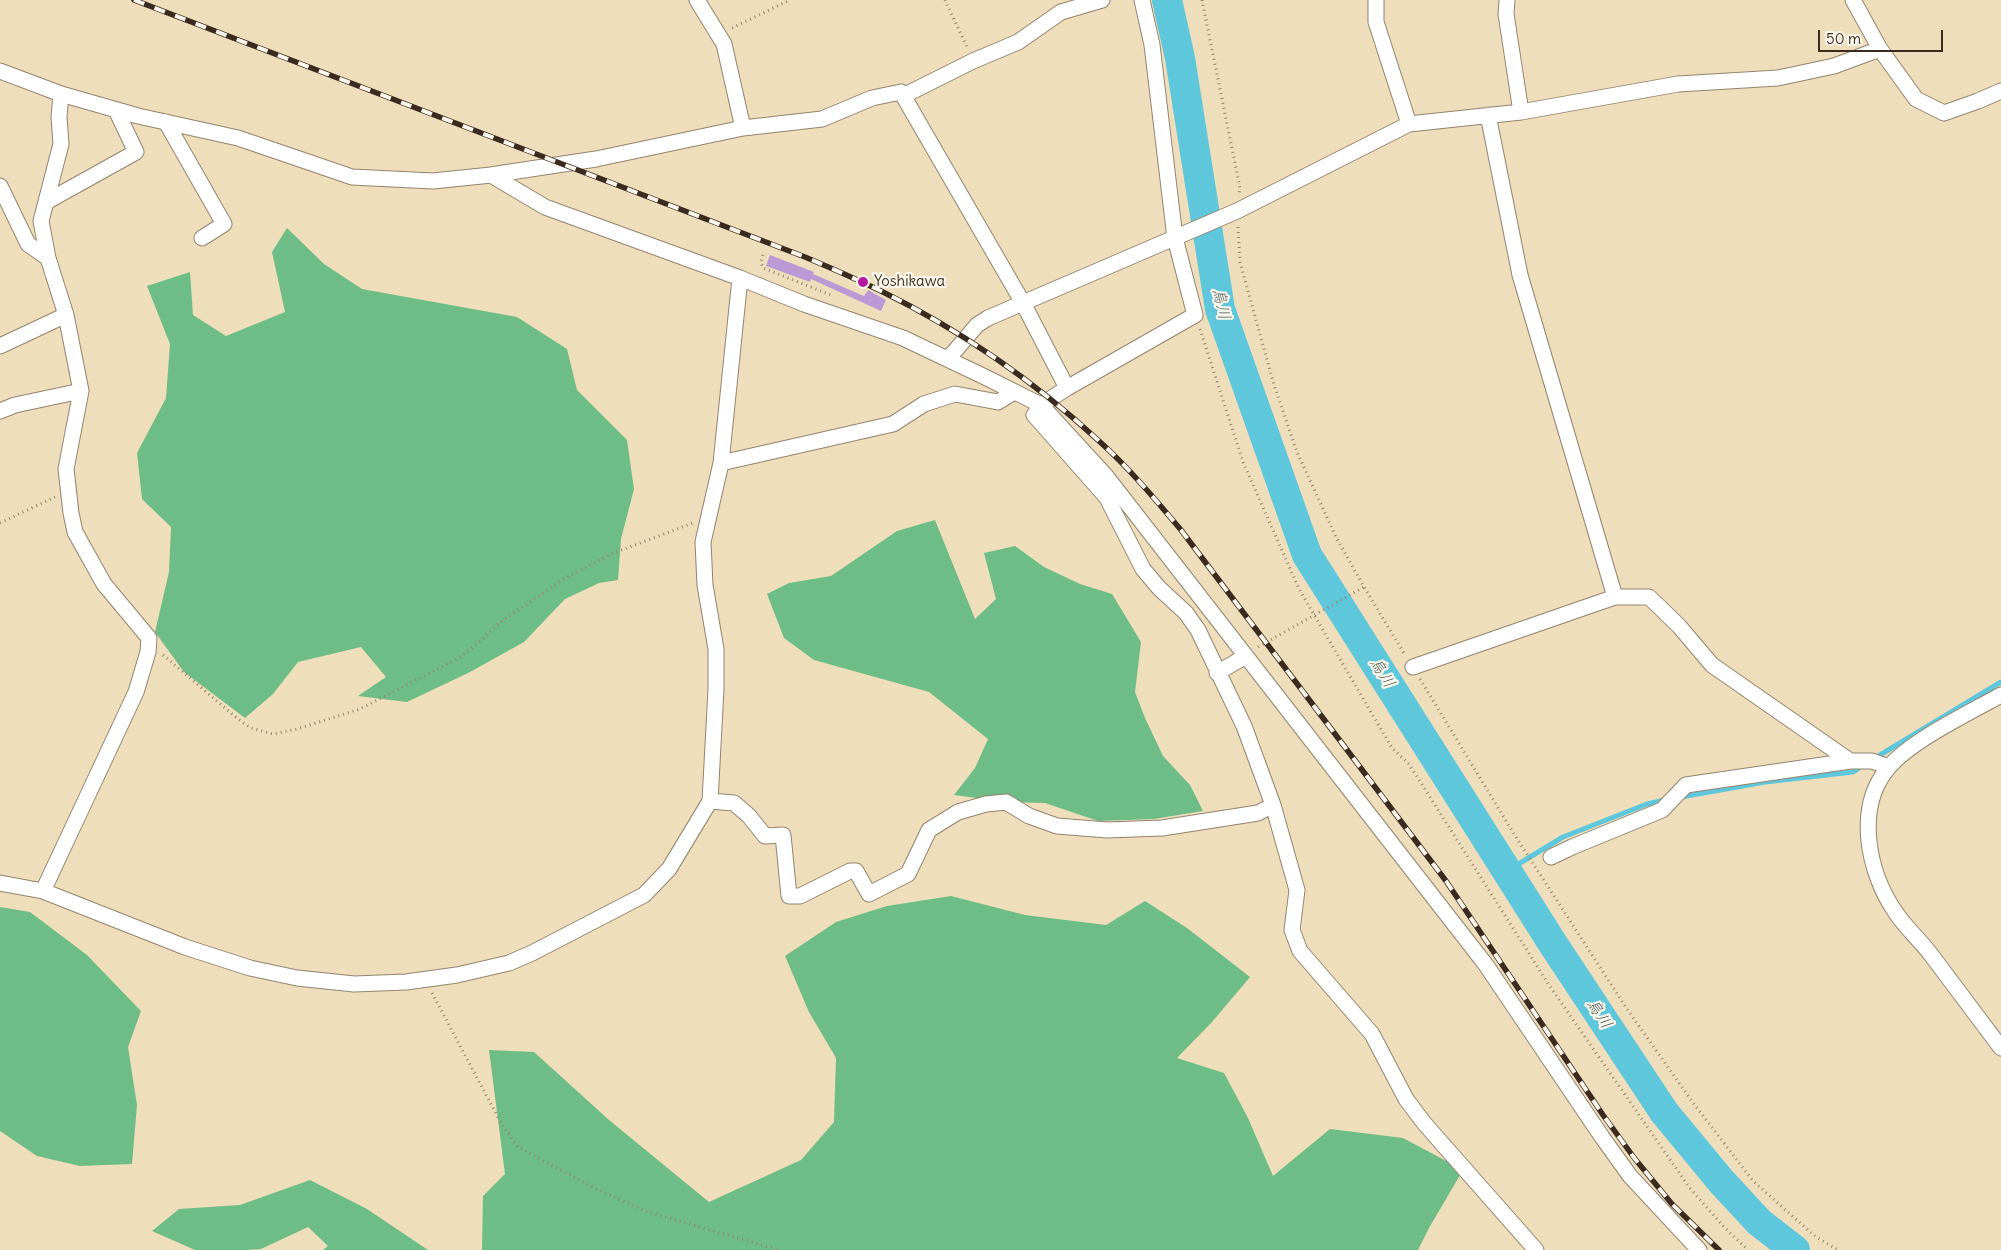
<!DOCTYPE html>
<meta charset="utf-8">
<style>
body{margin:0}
#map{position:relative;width:2001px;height:1250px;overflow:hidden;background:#eedebc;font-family:Delius,sans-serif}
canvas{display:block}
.scale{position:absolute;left:1818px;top:30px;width:125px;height:22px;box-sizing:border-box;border:2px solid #3b2a1e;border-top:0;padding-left:6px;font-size:15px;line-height:18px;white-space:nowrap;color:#3b2a1e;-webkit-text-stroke:4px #fbf7ec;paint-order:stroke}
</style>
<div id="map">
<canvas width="2001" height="1250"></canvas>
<div class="scale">50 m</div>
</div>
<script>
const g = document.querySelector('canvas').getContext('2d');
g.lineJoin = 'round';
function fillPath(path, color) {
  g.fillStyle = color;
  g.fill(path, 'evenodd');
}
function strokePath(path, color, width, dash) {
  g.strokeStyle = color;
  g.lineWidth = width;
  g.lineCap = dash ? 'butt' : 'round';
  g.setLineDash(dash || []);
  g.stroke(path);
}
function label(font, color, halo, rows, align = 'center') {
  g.font = font + ' Delius,"Klee One",sans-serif';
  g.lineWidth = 4.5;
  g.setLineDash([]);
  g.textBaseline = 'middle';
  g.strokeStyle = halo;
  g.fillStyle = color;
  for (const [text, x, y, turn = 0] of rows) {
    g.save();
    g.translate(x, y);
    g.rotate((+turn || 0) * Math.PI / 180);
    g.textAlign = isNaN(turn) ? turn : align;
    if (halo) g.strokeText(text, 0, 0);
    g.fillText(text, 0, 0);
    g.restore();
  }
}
const forest = new Path2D(`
 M287,228L324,264L362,289L517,317L567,349L577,390L627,440L634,489L621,539L618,580L599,583L565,599L524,642L470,672L407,702L358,696L386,677L361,647L298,662L273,694L245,718L184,672L155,632L169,572L171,527L142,499L137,453L166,398L170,344L147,286L190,272L193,315L226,336L285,312L272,252Z
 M935,520L975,619L996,599L984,553L1015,546L1044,567L1080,584L1112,594L1141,642L1135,692L1145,718L1163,756L1190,785L1203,811L1154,819L1098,821L1045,803L1006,802L954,795L975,768L988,739L929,692L814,660L784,638L767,594L789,583L831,576L897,531Z
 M951,896L1025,915L1106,925L1145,901L1187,928L1250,977L1212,1022L1177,1058L1224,1073L1248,1118L1273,1176L1330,1129L1403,1138L1463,1170L1429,1228L1418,1250H482L483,1196L505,1174L489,1050L534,1052L609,1120L709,1202L801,1160L834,1122L836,1058L809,1012L785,956L836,922L887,906Z
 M0,907L30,912L87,955L141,1011L128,1047L137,1105L132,1164L80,1166L37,1156L0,1131Z
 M310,1180L367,1209L428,1250H323L328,1246L308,1227L261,1249L247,1250H195L152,1231L179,1209L240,1205Z`);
const stream = new Path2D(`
 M1875,758L2001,682
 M1681,797L1765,782L1853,772L1864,765
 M1507,871L1563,837L1647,804L1665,800`);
const river = new Path2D(`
 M1167,0L1180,58L1220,309L1307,555L1553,944L1664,1112L1721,1181L1759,1222L1795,1250`);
const building = new Path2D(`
 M770,255L814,272L813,274L864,296L868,290L886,300L881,311L811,279L810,282L766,266Z`);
const path = new Path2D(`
 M945,0L967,47
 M1202,0L1240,188L1239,194
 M732,28L790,0
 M1238,227L1240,262L1274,385L1297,452L1336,537L1364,587L1405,655
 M763,255L761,262L763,268L831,295
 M1200,329L1243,462L1299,589L1392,748L1409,764L1549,985L1689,1187L1723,1226L1748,1250
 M0,523L55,497
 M1258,647L1364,587
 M163,655L238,719L251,728L273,734L297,729L360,709L459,658L483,639L499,623L564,579L611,554L693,523
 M1420,679L1514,834L1627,1009L1691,1100L1753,1181L1816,1237L1838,1250
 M432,993L501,1123L518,1147L592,1187L645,1211L779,1250`);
const minor = new Path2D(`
 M697,0L724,44L743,128
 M1142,0L1152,45L1175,238L1195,315L1067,388L1041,405L1034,415L1107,498L1143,569L1159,588L1186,613L1198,630L1244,726L1273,805L1297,890L1292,930L1300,951L1372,1034L1406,1099L1424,1123L1536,1250
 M1376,0V22L1409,124
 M1507,0L1506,14L1521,112
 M1853,0L1880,49L1916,99L1944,113L1978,101L2001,91
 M0,71L61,94L138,116L238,138L352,177L433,181L491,175L545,207L740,278L804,304L903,338L985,377L1041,405L1106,476L1486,965L1602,1137L1630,1176L1699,1250
 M903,96L973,61L1018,42L1061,12L1102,0
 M1488,115L1520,275L1615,597
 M166,122L224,224L202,238
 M491,175L596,159L743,128L822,119L872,98L901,92L1023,303L1067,388
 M0,186L28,244L48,258
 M46,202L136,152L116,110
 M0,346L66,315
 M948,359L977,325L988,318L1237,211L1409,124L1521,112L1678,84L1778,78L1834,66L1880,49
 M0,411L15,405L81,391
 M721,463L893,424L924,404L955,394L998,402L1014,392
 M1413,667L1615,597H1649L1679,626L1712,665L1850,761H1872L1889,767
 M1217,673L1246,656
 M2001,695C1969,713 1912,740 1889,767C1854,807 1868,873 1896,913C1906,928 1921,941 1932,956C1955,987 1978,1017 2001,1048
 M710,801L734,803L749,816L765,836L783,835L789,896H800L850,871H856L869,894L908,874L929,830L958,812L986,804L1006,802L1029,816L1057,826L1107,830L1162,828L1258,813L1273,805
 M1551,857L1572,847L1662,810L1686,785L1850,761
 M0,883L43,891L185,947L250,968L297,978L354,984L406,982L457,975L509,963L532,953L644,895L669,869L710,801L716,689V649L705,585L703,542L721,463L740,278
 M43,891L136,692L148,652L149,638L104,584L75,532L71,513L66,469L81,391L66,315L48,258L41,221L61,144L59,117L61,94`);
const rail = new Path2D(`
 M134,0L805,257C831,268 856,279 881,291C960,330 1034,381 1099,441C1129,468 1155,499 1181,530L1446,881L1603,1115L1635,1159L1672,1204L1719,1250`);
const markers = [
 [863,282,6,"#b5179e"]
];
const poiNames = [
 ["Yoshikawa",874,282]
];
const waterNames = [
 ["烏川",1221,304,77],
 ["烏川",1382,673,58],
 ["烏川",1599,1014,57]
];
fillPath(forest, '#6ebc86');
strokePath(stream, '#5fc7db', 5);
strokePath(river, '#5fc7db', 30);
fillPath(building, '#bc99d5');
strokePath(minor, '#94846d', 17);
strokePath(path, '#94846d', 3, [1, 4]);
strokePath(minor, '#fff', 15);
strokePath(rail, '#3b2a1e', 5.5);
strokePath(rail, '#fbf7ec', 4, [11]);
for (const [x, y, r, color] of markers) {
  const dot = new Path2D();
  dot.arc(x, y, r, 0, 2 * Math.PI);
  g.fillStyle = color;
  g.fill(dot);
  strokePath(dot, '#fbf7ec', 2);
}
label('15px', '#3b2a1e', '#fbf7ec', poiNames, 'left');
label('italic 16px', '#465957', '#fbf7ec', waterNames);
</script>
